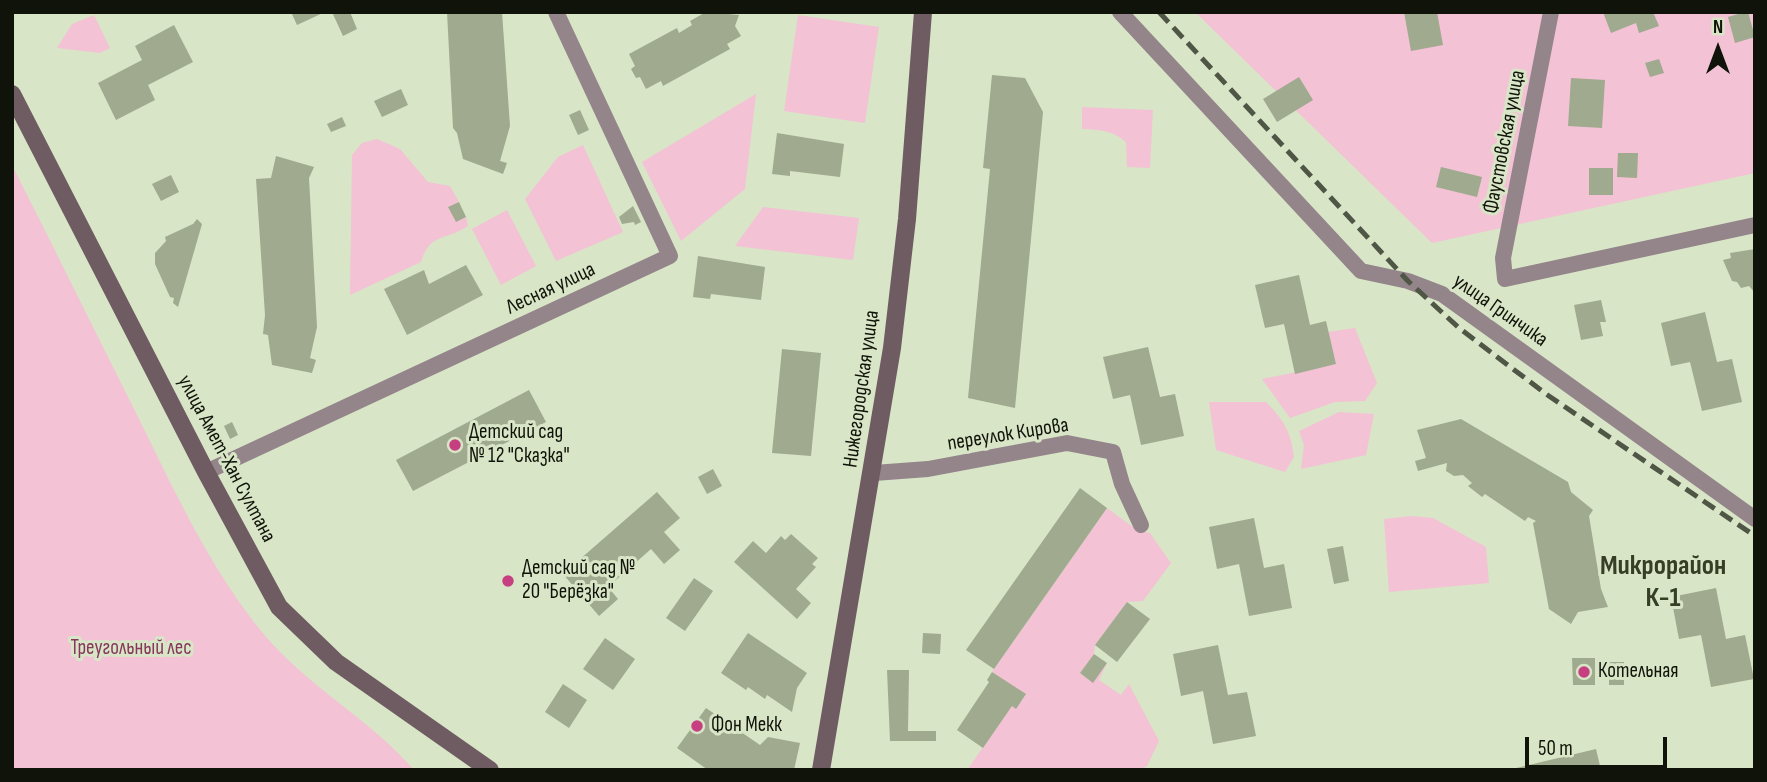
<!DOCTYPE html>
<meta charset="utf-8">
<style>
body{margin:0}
#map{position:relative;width:1767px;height:782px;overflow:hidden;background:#d9e5c7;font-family:"Sofia Sans Condensed",sans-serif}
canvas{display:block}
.frame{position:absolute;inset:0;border:14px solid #101309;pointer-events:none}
.north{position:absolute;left:1683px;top:14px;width:70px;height:70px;-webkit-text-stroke:5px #d9e5c7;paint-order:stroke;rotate:0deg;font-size:19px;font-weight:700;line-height:28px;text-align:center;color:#101309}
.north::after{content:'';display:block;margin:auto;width:24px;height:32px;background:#101309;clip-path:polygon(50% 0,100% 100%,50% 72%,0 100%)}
.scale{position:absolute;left:1525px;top:737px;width:142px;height:32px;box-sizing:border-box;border:4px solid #101309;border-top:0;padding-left:9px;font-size:21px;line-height:24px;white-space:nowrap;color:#101309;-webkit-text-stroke:5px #d9e5c7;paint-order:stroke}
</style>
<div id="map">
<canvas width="1767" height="782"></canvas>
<div class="frame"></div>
<div class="north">N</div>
<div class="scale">50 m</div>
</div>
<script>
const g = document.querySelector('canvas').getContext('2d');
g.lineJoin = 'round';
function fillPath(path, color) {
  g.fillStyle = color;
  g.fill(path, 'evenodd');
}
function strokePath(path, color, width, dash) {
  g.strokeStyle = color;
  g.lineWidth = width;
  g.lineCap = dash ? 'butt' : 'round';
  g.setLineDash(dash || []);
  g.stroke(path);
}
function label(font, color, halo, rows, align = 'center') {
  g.font = font + ' "Sofia Sans Condensed",sans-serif';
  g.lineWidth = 6;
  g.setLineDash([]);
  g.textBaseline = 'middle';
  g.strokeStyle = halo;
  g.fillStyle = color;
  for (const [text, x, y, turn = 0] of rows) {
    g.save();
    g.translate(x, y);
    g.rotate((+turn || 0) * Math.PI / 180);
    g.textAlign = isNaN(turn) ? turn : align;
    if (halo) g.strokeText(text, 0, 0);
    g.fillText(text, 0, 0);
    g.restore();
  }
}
const green = new Path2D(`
 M1195,12H1755V173L1432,243Z
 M94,15L110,48L100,53L57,48L72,24Z
 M798,15L879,27L865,123L784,111Z
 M756,94L745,189L681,241L642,162Z
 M1082,107L1153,110L1150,168L1127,167L1126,142C1112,130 1100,130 1082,129Z
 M377,139L400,149L428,182L450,186L459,202L449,207L455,221L466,217L468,226C446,241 430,232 421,262L350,295L352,155L362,143Z
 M583,145L623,232L556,261L525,199L558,157Z
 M12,165C55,250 97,335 140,421C175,492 211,570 262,632C306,686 369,718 414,770H12Z
 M763,207L859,218L853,260L735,246Z
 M507,210L536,266L501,285L472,229Z
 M1355,328L1377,383L1365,401L1335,402L1290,418L1262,379L1336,364L1328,332Z
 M1209,402H1266C1283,419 1291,432 1294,457L1285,472L1216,450Z
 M1339,412L1374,414L1366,455L1301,469L1304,445L1299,431Z
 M1107,508L1137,530L1150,533L1171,563L1143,601L1127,602L1095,645L1094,654L1080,673L1093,682L1107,663L1099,680L1121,695L1129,684L1159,741L1147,766L1140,770H967L1012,706L1016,708L1026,695L992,672Z
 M1411,516L1433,518L1486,547L1489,583L1389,592L1384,519Z`);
const building = new Path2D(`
 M291,12H325L297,25Z
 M332,12H350L357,29L343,36Z
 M447,12H502L510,126L500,161L507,163L503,174L463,159L457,133L453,128Z
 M706,12L739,15L735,26L741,36L727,44L730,49L663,86L661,81L646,89L640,77L636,78L631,69L635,66L629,54L677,28L679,33L692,25L690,21Z
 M1404,12H1437L1443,45L1411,51Z
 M1603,12H1653L1659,26L1639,33L1636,23L1611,33Z
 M1745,12H1748L1755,37L1735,43L1728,17Z
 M174,25L193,62L148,85L155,100L116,120L98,83L142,60L135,46Z
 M1659,59L1664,73L1650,77L1645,63Z
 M992,75L1025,78L1043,112L1015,408L968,398L990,169L983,168Z
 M1299,77L1313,100L1277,122L1263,99Z
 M1571,78L1605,80L1602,128L1568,126Z
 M401,89L408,105L382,117L374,101Z
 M580,110L589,130L578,135L569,115Z
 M342,117L346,126L331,132L327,124Z
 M777,133L844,144L840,177L790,171V176L772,174Z
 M1618,153H1638L1637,178L1617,177Z
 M276,156L314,167L309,178L317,327L310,358L316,360L312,373L272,365L268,335L263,334L265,315L256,179L271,178Z
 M1441,167L1482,177L1477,197L1436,187Z
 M1589,168H1613V195H1589Z
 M171,175L179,192L161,201L152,184Z
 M459,202L466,217L456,222L448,207Z
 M633,206L641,222L635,225L634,222L622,224L619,217Z
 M197,219L202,224L178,307L173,303L174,298L170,297L155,264V253L166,241L165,237L193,224Z
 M1755,249V293L1749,286L1741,288L1737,282L1732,281L1723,260L1731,258L1730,253Z
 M698,256L765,267L761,300L711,294L710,299L693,297Z
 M466,265L483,295L407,335L384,289L424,270L429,284Z
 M1299,275L1310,325L1326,321L1336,364L1295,374L1284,324L1265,328L1255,285Z
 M1601,300L1606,322H1600L1603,336L1581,340L1574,305Z
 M1705,312L1717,362L1732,359L1742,402L1702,411L1690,362L1671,366L1661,323Z
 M1148,347L1160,397L1175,394L1184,436L1141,445L1130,395L1113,399L1103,357Z
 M782,349L821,353L811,456L772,453Z
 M529,390L546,422L413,491L396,460Z
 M1461,419L1568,482L1571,492L1593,510L1589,516L1601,589L1608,607L1578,612L1571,624L1549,609L1533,523L1536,521L1528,517L1525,521L1485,494L1482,497L1468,486L1472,483L1463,475L1454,476L1446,471L1447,463L1418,471L1415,461L1426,458L1417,430Z
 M232,422L238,435L230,439L224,426Z
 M713,469L722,486L707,494L698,477Z
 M1080,488L1107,508L994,669L966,650Z
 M657,492L680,518L664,532L680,550L664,564L651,549L608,587L618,599L599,616L563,574Z
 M1254,518L1264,568L1284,564L1292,608L1249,616L1239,564L1217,569L1209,527Z
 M791,534L818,558L812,564L816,567L796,589L811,603L797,619L734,562L753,541L766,553L781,536L785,540Z
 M1343,546L1349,581L1334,584L1327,549Z
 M694,578L713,591L685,631L666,618Z
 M1716,588L1726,639L1745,635L1754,679L1711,687L1701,635L1679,639L1671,597Z
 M1127,602L1150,619L1117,662L1095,645Z
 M748,633L807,673L797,688L792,712L767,695L765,699L748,687L746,690L721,673Z
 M923,633L941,634L940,654L922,653Z
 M605,638L635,659L613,690L583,669Z
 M1218,645L1228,695L1247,692L1256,736L1213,744L1203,691L1181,696L1173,654Z
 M1094,654L1107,663L1093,683L1080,673Z
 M1572,658H1595V685H1573Z
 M1609,662H1624V685H1609Z
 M887,670H909L908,731H936V741H890Z
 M992,672L1026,694L1016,709L1012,706L983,748L957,730L989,682L987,680Z
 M563,684L587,700L569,728L545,712Z
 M706,708L760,745L768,737L800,743L794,770H708L677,748Z
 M1596,749L1601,770H1512V769Z`);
const street = new Path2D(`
 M1120,12L1361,271L1408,281L1442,294L1755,519
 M1551,12L1503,258L1505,279L1755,225
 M206,472L670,256L556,12
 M874,473L928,469L1067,443L1113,452L1122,484L1141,525`);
const secondary = new Path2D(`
 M12,94L206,472L279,607L336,662L490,770
 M821,770L892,348L907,219L923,12`);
const rail = new Path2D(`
 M1159,12L1408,281L1459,328L1546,394L1755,536`);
const markers = [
 [455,445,7,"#c64081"],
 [508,581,7,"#c64081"],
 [1584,672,7,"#c64081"],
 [697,726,7,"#c64081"]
];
const streetNames = [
 ["Фаустовская улица",1505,142,-79],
 ["Лесная улица",551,289,-25],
 ["улица Гринчика",1500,311,35],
 ["Нижегородская улица",862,389,-82],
 ["переулок Кирова",1008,435,-9],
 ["улица Амет-Хан Султана",226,459,62]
];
const poiNames = [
 ["Детский сад",469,433],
 ["№ 12 \"Сказка\"",469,457],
 ["Детский сад №",522,569],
 ["20 \"Берёзка\"",522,593],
 ["Котельная",1598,672],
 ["Фон Мекк",711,726]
];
const parkNames = [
 ["Треугольный лес",131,649]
];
const districtNames = [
 ["Микрорайон",1663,567],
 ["К-1",1663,599]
];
fillPath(green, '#f3c2d5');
fillPath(building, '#9faa8e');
strokePath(street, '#93858a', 16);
strokePath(secondary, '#6f5b62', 18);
strokePath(rail, '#505645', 5, [14, 7]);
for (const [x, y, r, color] of markers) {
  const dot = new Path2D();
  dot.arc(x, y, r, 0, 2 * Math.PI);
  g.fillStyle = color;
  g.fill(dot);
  strokePath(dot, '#d9e5c7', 2.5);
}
label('21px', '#101309', '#d9e5c7', streetNames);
label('21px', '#101309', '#d9e5c7', poiNames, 'left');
label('21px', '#88375c', '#d9e5c7', parkNames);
label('bold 28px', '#363e26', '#d9e5c7', districtNames);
</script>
